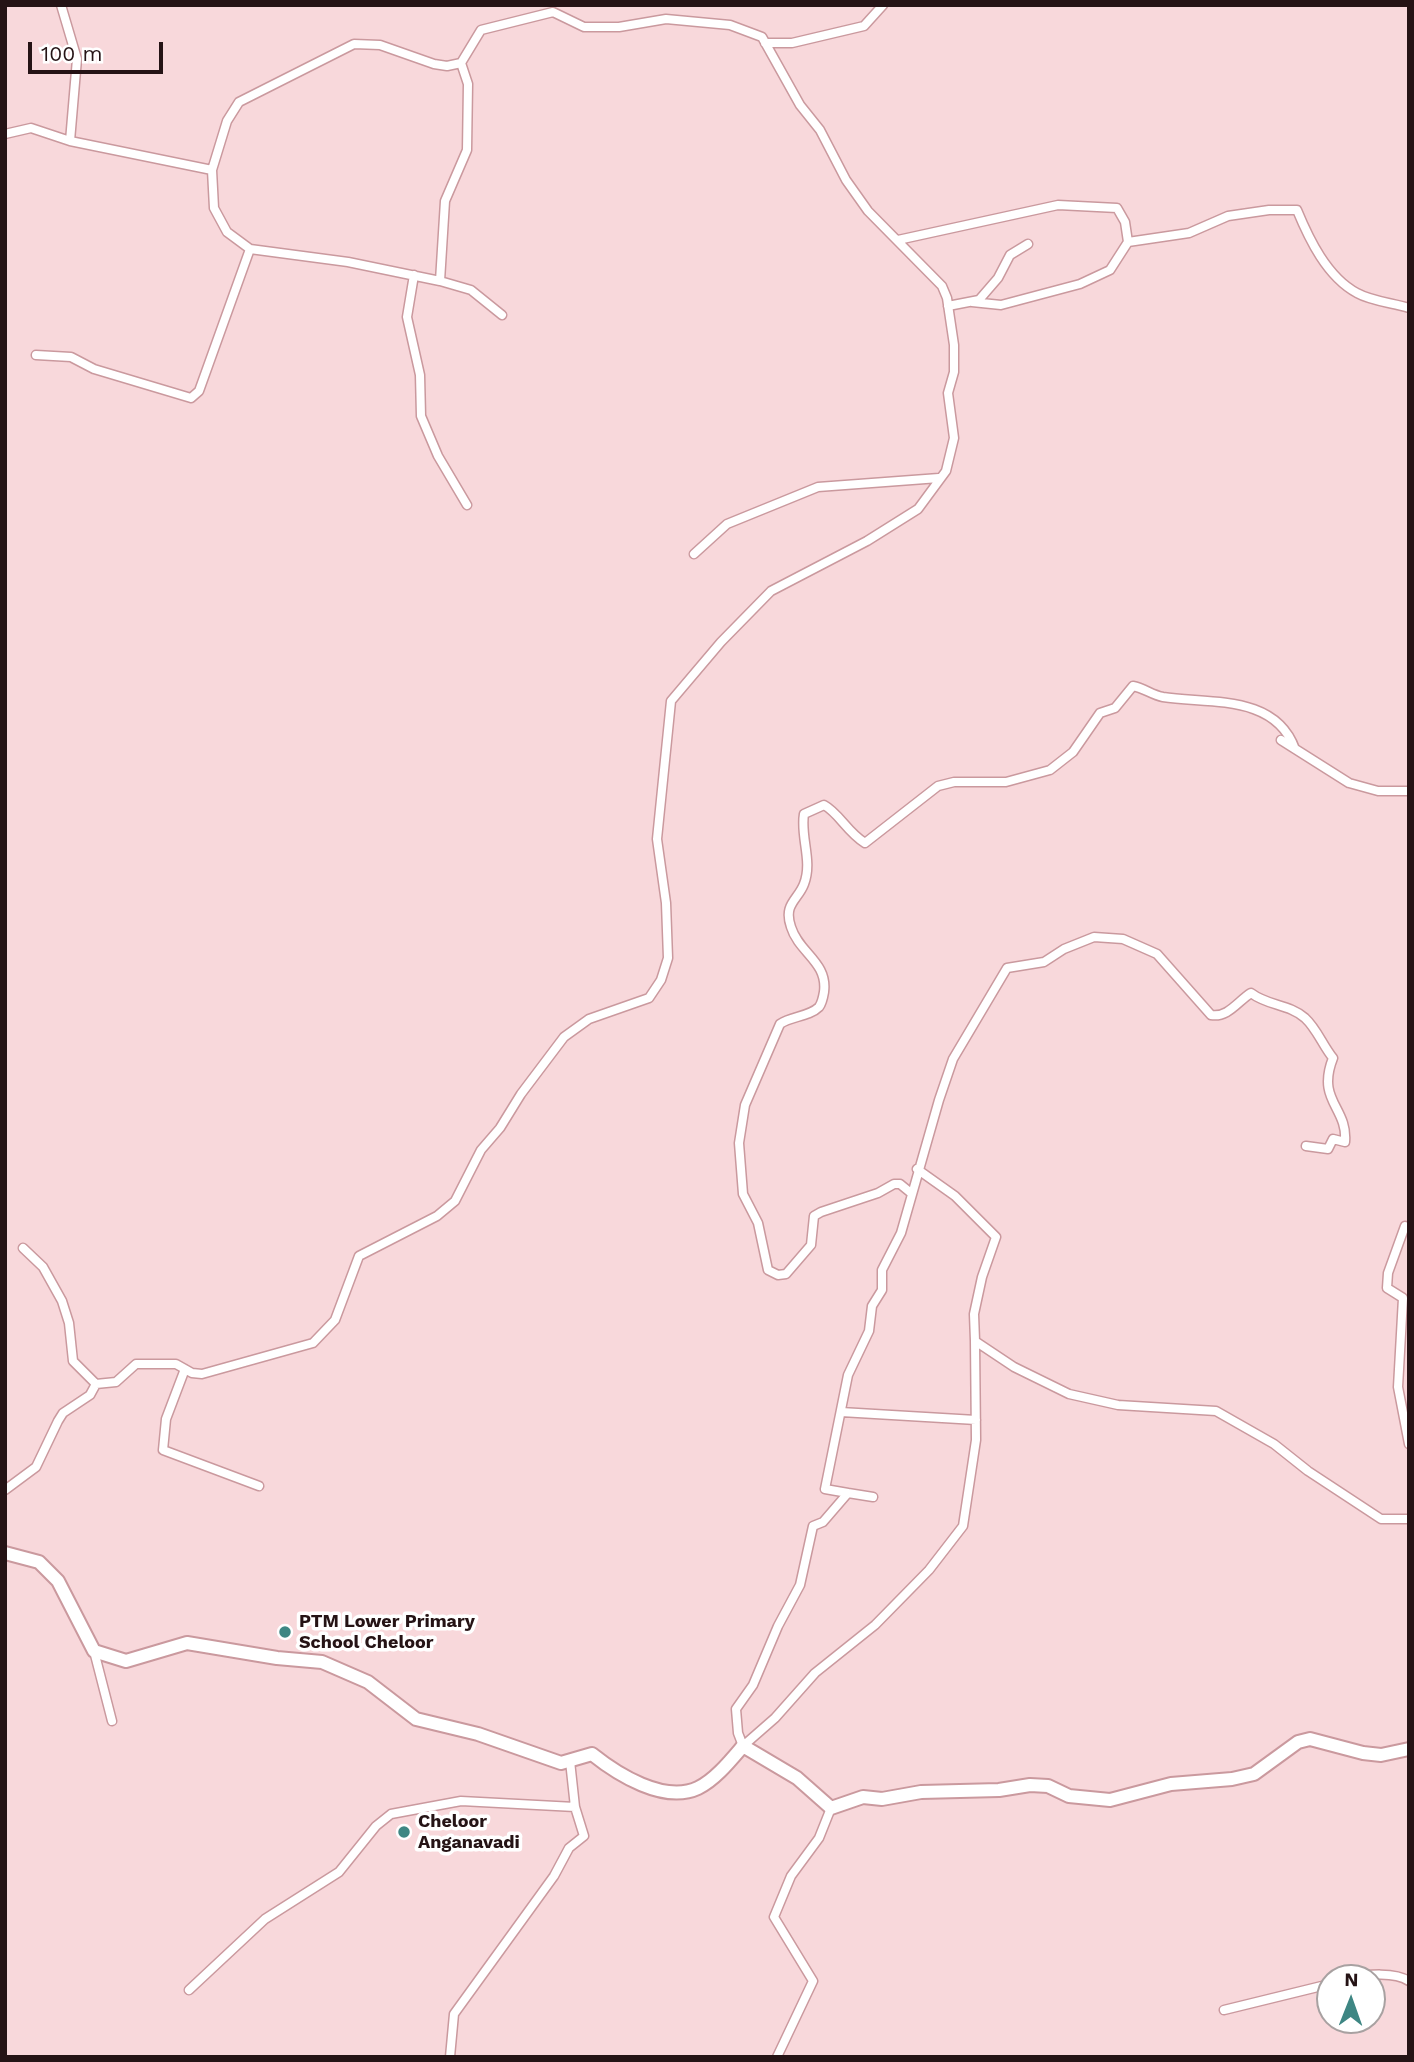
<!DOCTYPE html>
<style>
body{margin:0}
#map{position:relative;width:1414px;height:2062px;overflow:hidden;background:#f8d8db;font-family:"Work Sans",sans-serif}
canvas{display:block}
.frame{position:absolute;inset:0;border:7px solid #251315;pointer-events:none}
.north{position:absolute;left:1316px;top:1964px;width:70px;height:70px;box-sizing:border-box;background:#fff;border:2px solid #a8a1a1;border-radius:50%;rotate:1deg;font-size:19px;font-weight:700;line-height:28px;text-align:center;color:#251315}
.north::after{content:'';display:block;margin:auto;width:24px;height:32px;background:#3e8683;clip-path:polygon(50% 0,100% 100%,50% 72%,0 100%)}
.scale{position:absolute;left:28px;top:42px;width:135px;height:32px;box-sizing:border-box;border:4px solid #251315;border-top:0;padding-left:9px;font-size:21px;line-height:24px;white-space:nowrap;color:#251315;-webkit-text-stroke:5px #fff;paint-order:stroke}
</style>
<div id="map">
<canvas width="1414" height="2062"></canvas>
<div class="frame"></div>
<div class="north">N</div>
<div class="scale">100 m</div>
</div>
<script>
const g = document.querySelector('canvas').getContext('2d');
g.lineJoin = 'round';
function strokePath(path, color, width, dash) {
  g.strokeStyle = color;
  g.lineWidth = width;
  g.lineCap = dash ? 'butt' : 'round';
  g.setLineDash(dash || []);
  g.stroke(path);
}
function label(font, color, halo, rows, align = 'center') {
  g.font = font + ' "Work Sans",sans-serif';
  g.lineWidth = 7;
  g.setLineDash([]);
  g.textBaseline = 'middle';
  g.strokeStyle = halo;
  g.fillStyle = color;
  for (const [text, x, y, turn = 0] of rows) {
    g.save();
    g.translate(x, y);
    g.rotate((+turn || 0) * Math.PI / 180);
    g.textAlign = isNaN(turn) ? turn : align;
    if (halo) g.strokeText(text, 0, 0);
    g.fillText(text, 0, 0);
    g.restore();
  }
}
const minor = new Path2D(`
 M61,5L77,59L70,141
 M765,43H792L864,26L883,5
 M5,134L31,128L70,141L212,170L227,121L239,102L354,44L380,45L434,64L447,66L461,63L481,30L553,12L584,27H619L666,19L730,25L762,37L800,105L820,130L846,180L868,211L942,286L947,298L954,345V372L948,393L954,438L946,471L918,509L867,541L771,591L721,642L671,701L657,839L666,903L668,958L661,980L649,998L589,1019L564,1037L521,1094L500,1128L481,1150L455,1201L437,1216L359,1256L335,1320L313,1343L202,1374L192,1373L176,1364H136L116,1382L96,1384L90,1395L63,1413L58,1421L36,1467L5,1490
 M212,170L214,208L227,232L250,249L348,262L440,281L471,290L502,315
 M898,240L1058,205L1117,208L1125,222L1128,242L1189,233L1228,216L1269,210H1297C1309,239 1327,277 1357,293C1371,301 1393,303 1409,308
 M414,275L407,317L420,375L421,416L438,456L467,505
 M440,281L445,201L467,150L468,84L461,63
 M972,302L1001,305L1080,284L1110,270L1128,242
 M948,306L979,300L998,278L1010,255L1028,244
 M36,355L71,357L94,369L191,398L199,391L250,249
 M694,554L727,524L818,487L939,478
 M1281,740L1349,783L1378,791H1409
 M917,1169L955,1196L996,1237L982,1277L974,1314L975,1341
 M911,1193L900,1184H894L878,1193L821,1212L814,1216L811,1245L786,1274L778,1275L768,1270L758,1223L743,1194L739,1143L745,1105L780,1024C791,1016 809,1017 819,1007C822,1003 823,998 824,992C828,962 799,953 791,927C783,904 798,900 804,884C813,861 800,837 804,814L824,805C839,813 847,832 865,843L938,786L954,782H1006L1050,770L1073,752L1100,713L1115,708L1133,686C1144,688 1152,695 1163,697C1210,704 1275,694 1295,749
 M1405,1226L1388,1273L1387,1288L1403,1298L1398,1387L1409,1444
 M23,1248L43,1267L62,1301L69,1323L73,1361L96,1384
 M185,1369L166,1419L163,1450L259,1486
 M841,1412L976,1420
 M848,1493L825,1489L848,1375L869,1331L872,1306L882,1290V1270L901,1233L939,1100L953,1059L1007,968L1044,962L1064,949L1094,937L1123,939L1157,954L1211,1015C1228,1018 1238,1001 1251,993C1268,1006 1289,1004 1305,1018C1317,1029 1323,1046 1333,1058C1316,1101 1348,1107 1345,1142L1333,1139L1328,1149L1306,1146
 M873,1497L848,1493L823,1522L813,1526L800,1585L778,1626L753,1685L736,1709L738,1733L743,1746L775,1718L815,1673L875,1625L929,1570L963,1526L976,1440L975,1341L1014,1367L1069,1394L1118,1405L1216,1411L1274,1444L1308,1471L1381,1519H1409
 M94,1651L112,1721
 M1352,1978C1367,1974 1395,1972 1409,1981
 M189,1990L265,1919L339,1872L376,1826L391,1814L461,1801L575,1807
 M1224,2010L1330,1984
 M450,2057L454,2014L554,1876L569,1848L584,1836L575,1807L570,1761
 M777,2057L813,1981L774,1917L791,1876L819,1838L831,1808`);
const secondary = new Path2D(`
 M5,1553L39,1562L58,1581L94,1651L126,1661L187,1643L277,1658L322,1662L368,1682L416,1719L478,1734L561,1763L592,1754C617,1774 664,1804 698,1788C715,1780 731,1760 743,1746L797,1778L831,1808L863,1797L882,1799L921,1792L999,1790L1030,1785L1048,1786L1069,1796L1110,1800L1171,1784L1232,1779L1254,1774L1298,1742L1310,1739L1363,1753L1381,1755L1409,1749`);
const markers = [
 [285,1632,7,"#3e8683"],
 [404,1832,7,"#3e8683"]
];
const poiNames = [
 ["PTM Lower Primary",299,1622],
 ["School Cheloor",299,1643],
 ["Cheloor",418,1822],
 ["Anganavadi",418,1843]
];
strokePath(minor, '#ca999e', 11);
strokePath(secondary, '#ca999e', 16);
strokePath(minor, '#fff', 8);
strokePath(secondary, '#fff', 12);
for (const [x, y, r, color] of markers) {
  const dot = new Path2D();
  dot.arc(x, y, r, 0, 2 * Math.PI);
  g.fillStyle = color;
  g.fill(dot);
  strokePath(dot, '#fff', 2.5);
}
label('bold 18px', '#251315', '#fff', poiNames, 'left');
</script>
